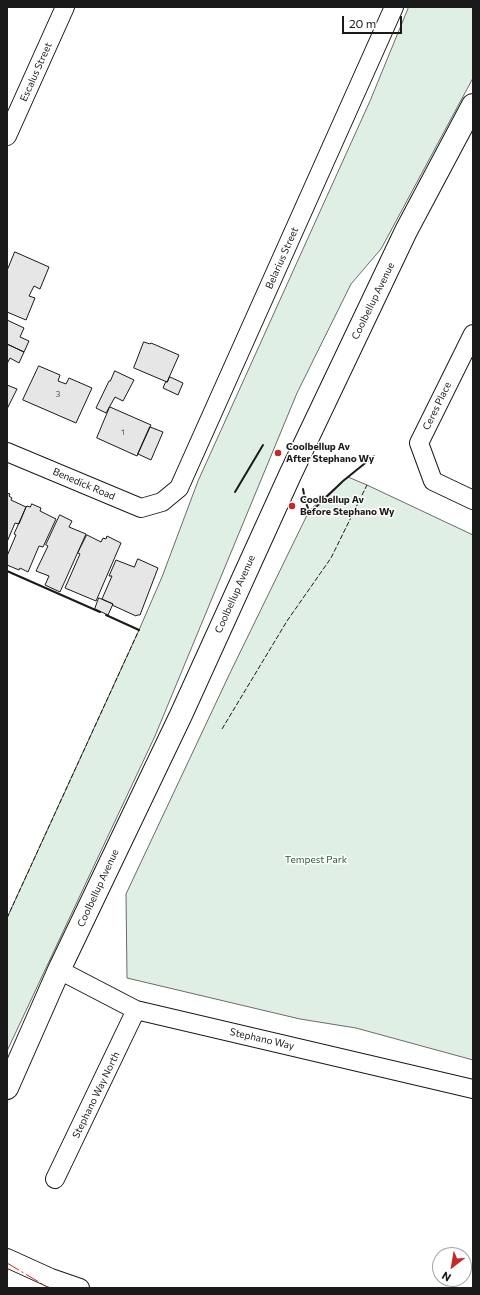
<!DOCTYPE html>
<style>
body{margin:0}
#map{position:relative;width:480px;height:1295px;overflow:hidden;background:#fff;font-family:Commissioner,sans-serif}
canvas{display:block}
.frame{position:absolute;inset:0;border:8px solid #1a1a1a;pointer-events:none}
.north{position:absolute;left:432px;top:1247px;width:40px;height:40px;box-sizing:border-box;background:#fff;border:1px solid #a3a3a3;border-radius:50%;rotate:211deg;font-size:11px;font-weight:700;line-height:16px;text-align:center;color:#1a1a1a}
.north::after{content:'';display:block;margin:auto;width:14px;height:18px;background:#c62828;clip-path:polygon(50% 0,100% 100%,50% 72%,0 100%)}
.scale{position:absolute;left:342px;top:16px;width:60px;height:18px;box-sizing:border-box;border:2px solid #1a1a1a;border-top:0;padding-left:5px;font-size:12px;line-height:14px;white-space:nowrap;color:#1a1a1a;-webkit-text-stroke:3px #fff;paint-order:stroke}
</style>
<div id="map">
<canvas width="480" height="1295"></canvas>
<div class="frame"></div>
<div class="north">N</div>
<div class="scale">20 m</div>
</div>
<script>
const g = document.querySelector('canvas').getContext('2d');
g.lineJoin = 'round';
function fillPath(path, color) {
  g.fillStyle = color;
  g.fill(path, 'evenodd');
}
function strokePath(path, color, width, dash) {
  g.strokeStyle = color;
  g.lineWidth = width;
  g.lineCap = dash ? 'butt' : 'round';
  g.setLineDash(dash || []);
  g.stroke(path);
}
function label(font, color, halo, rows, align = 'center') {
  g.font = font + ' Commissioner,sans-serif';
  g.lineWidth = 3;
  g.setLineDash([]);
  g.textBaseline = 'middle';
  g.strokeStyle = halo;
  g.fillStyle = color;
  for (const [text, x, y, turn = 0] of rows) {
    g.save();
    g.translate(x, y);
    g.rotate((+turn || 0) * Math.PI / 180);
    g.textAlign = isNaN(turn) ? turn : align;
    if (halo) g.strokeText(text, 0, 0);
    g.fillText(text, 0, 0);
    g.restore();
  }
}
const green = new Path2D(`
 M409,7H473V78L381,249L351,284L297,393L155,736L7,1051V918L139,630L162,577L198,481L370,101Z
 M348,477L367,485L473,535V1060L356,1028L300,1019L127,978L126,894L230,673L309,511Z`);
const building = new Path2D(`
 M15,252L49,267L40,289L34,286L29,296L35,298L26,320L7,312V271Z
 M7,320L24,328L20,337L29,341L24,352L7,344Z
 M144,342L150,344L151,343L179,355L167,382L134,368Z
 M7,344L24,352L19,363L10,358L7,364Z
 M39,366L60,375L58,381L66,384L69,378L92,388L76,423L23,400Z
 M115,371L134,380L123,401L115,397L106,413L96,408L109,381H110Z
 M170,377L183,383L178,395L163,388L166,381L167,382Z
 M7,385L17,389L7,409Z
 M110,407L151,425L137,456L97,438Z
 M150,427L163,432L151,460L138,454Z
 M7,493L10,494L9,496L12,498L11,500L26,507L19,524L15,523L7,542Z
 M32,504L41,508L40,511L56,519L43,547L39,546L28,572L20,568L19,570L7,565V556L16,535L14,534L26,507L27,506L30,507Z
 M60,515L72,521L69,527L86,534L60,592L45,585L49,576L36,571L48,546L46,545Z
 M87,535L101,542L103,538L106,539L107,536L121,543L96,601L65,588L80,554L78,553Z
 M138,559L158,568L140,615H137L136,616L112,605L113,604L102,599L112,576H109L116,560L134,567Z
 M99,598L113,604L108,615L95,609Z`);
const minor = new Path2D(`
 M7,136L65,7
 M473,334L419,443L433,481L473,500
 M7,452L141,508L162,502L179,488L394,7
 M59,970L136,1010L473,1089
 M55,1179L136,1010
 M7,1258L51,1278L80,1288`);
const tertiary = new Path2D(`
 M7,1088L59,970L181,715L290,475L406,231L473,105`);
const fence = new Path2D(`
 M222,729L287,621L331,558L367,485
 M7,918L139,630`);
const wall = new Path2D(`
 M303,489L305,500L309,511L315,508L343,481L374,456
 M235,492L263,445
 M7,571L100,612
 M106,615L139,630`);
const power = new Path2D(`
 M7,1263L49,1288`);
const markers = [
 [278,453,4,"#c62828"],
 [292,506,4,"#c62828"]
];
const numberNames = [
 ["3",58,394],
 ["1",123,432]
];
const streetNames = [
 ["Escalus Street",36,72,-66],
 ["Belarius Street",282,258,-66],
 ["Coolbellup Avenue",373,301,-64],
 ["Ceres Place",437,406,-64],
 ["Benedick Road",84,484,23],
 ["Coolbellup Avenue",235,594,-66],
 ["Coolbellup Avenue",98,888,-65],
 ["Stephano Way",262,1039,13],
 ["Stephano Way North",96,1095,-64]
];
const poiNames = [
 ["Coolbellup Av",286,447],
 ["After Stephano Wy",286,459],
 ["Coolbellup Av",300,500],
 ["Before Stephano Wy",300,512]
];
const parkNames = [
 ["Tempest Park",316,860]
];
fillPath(green, '#e0efe3');
strokePath(green, '#6a6a6a', 1);
fillPath(building, '#e6e6e6');
strokePath(building, '#1a1a1a', 1);
strokePath(minor, '#1a1a1a', 20);
strokePath(tertiary, '#1a1a1a', 24);
strokePath(minor, '#fff', 18);
strokePath(tertiary, '#fff', 22);
strokePath(fence, '#1a1a1a', 1, [5, 2]);
strokePath(wall, '#1a1a1a', 2);
strokePath(power, '#c62828', 1, [14, 3, 2, 3]);
for (const [x, y, r, color] of markers) {
  const dot = new Path2D();
  dot.arc(x, y, r, 0, 2 * Math.PI);
  g.fillStyle = color;
  g.fill(dot);
  strokePath(dot, '#fff', 1.5);
}
label('8px', '#4d4d4d', null, numberNames);
label('10px', '#1a1a1a', '#fff', streetNames);
label('bold 10px', '#1a1a1a', '#fff', poiNames, 'left');
label('10px', '#2b5a34', '#fff', parkNames);
</script>
